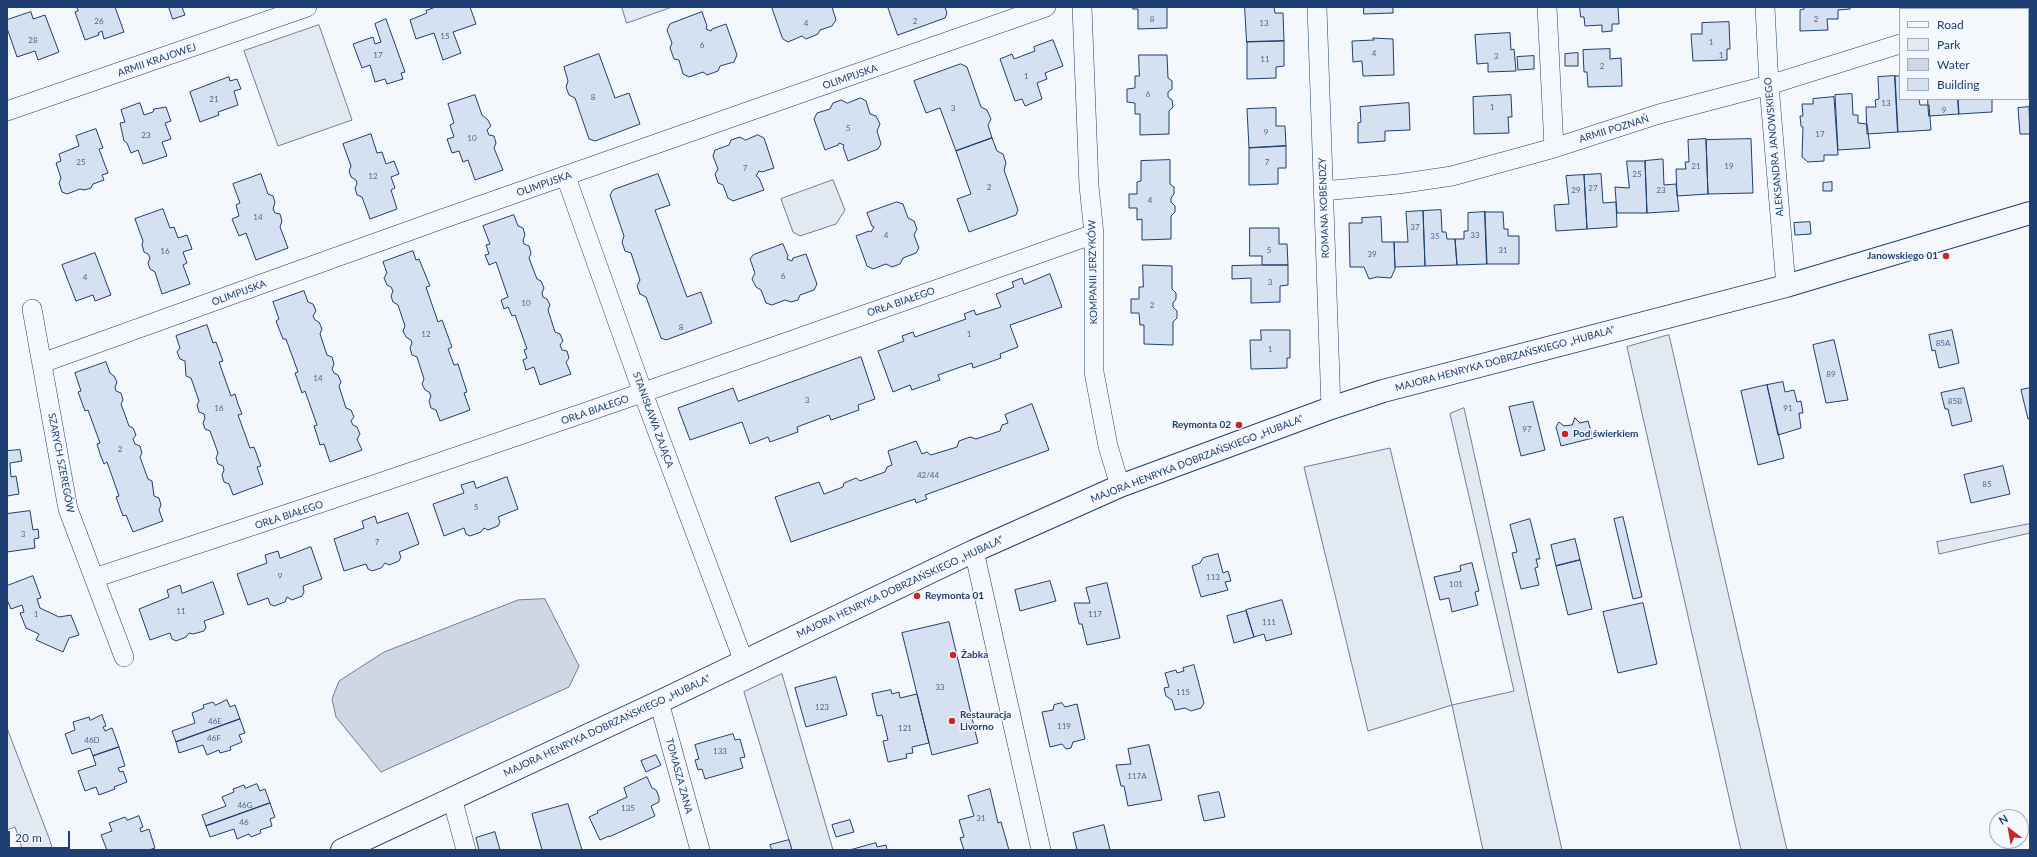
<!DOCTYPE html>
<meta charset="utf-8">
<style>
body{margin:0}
#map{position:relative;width:2037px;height:857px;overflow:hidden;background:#f4f7fb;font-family:Lato,sans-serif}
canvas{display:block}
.frame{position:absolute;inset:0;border:8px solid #1d3f73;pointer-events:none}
.legend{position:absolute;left:1899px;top:8px;width:130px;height:92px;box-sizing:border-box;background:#f4f7fb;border:1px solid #9eadc5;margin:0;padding:5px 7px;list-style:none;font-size:12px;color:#1d3f73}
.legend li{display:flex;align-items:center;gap:8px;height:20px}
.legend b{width:20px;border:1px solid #9eadc5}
.north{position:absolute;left:1989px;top:809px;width:40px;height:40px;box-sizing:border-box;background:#f4f7fb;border:1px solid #9eadc5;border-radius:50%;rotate:329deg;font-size:11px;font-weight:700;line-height:16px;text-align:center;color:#1d3f73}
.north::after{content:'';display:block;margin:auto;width:14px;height:18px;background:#c62828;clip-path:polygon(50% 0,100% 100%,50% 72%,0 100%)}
.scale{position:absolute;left:8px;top:831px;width:62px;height:18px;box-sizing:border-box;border:2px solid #1d3f73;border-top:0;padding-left:5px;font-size:12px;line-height:14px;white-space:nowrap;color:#1d3f73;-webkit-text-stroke:3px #f4f7fb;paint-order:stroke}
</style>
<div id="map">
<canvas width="2037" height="857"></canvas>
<div class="frame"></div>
<ul class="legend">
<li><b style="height:5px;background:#f4f7fb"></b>Road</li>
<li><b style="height:11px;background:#e3e9f0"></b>Park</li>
<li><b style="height:11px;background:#cfd7e4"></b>Water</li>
<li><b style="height:11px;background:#d5e0f0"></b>Building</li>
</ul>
<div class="north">N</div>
<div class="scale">20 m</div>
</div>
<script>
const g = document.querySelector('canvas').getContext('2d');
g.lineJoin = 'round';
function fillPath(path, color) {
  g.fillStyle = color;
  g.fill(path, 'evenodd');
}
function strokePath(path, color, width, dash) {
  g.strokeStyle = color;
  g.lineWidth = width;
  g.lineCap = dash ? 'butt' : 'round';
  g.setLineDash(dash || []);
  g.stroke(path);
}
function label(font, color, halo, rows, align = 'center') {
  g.font = font + ' Lato,sans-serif';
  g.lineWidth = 3;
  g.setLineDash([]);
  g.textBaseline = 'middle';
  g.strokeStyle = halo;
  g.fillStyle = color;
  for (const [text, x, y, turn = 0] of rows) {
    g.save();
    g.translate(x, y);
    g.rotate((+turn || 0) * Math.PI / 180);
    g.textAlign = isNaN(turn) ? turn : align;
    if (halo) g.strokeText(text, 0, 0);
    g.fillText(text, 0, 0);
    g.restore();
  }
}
const green = new Path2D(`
 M622,7H672L627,23Z
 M319,25L352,120L278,146L244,51Z
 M833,180L845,210L836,224L800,236L793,232L781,199Z
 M1669,335L1787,850H1741L1627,347Z
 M1464,408L1562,850H1483L1452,705L1368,731L1304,467L1390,448L1452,705L1514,691L1450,414Z
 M2030,524V533L1939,554L1937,542Z
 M782,674L833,850H792L744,692Z
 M7,728L49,838L53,850H17L22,848L15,827L7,830Z`);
const water = new Path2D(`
 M545,599L579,666L569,687L381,772L336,717L332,699L339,681L384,652L518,600Z`);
const building = new Path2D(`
 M77,7H115L124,32L104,39L102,31L98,33L99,35L85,40L75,12L78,11Z
 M169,7H182L185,15L173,19Z
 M436,7H470L476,24L453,32L461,53L443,60L434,33L416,39L410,20L427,13L426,11Z
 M772,7H832L836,20L832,26L820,30L818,34L806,39L802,36L788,42L783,39Z
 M888,7H945L947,13L945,18L898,35Z
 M1133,7H1167V28L1138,29V9H1133Z
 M1245,7H1274L1275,13H1283L1284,41L1247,42Z
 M1364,7H1393V13L1364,14Z
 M1580,7H1618L1619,24H1612V31L1602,32V25L1585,26L1584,17H1581Z
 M1803,7H1850V9L1838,10V19H1827L1828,30L1800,31V10L1804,9Z
 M31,12L33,19L45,15L59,52L38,60L35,51L17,57L7,28V20Z
 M702,12L707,26L706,29L711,31L712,29L726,24L737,55L734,62L720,66L718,71L707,75L703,72L689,77L683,74L679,60L674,59L670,48L672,43L667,30L670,24Z
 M386,19L405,72L401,73L403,79L387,84L385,79L375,82L370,65L362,68L353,44L373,37L375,44L381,42L375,24Z
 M1729,22L1730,49H1727V60L1693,61L1691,34H1702V23Z
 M1510,33L1511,50L1514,49L1516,71L1488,72V63L1477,64L1475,35Z
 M1373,38L1393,39L1394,75L1363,76L1362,61L1353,62L1352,41L1374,40Z
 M1053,40L1063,66L1045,73L1047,79L1037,83L1042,99L1025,106L1022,99L1015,101L1000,59L1012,54L1014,59L1035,51L1034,47Z
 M1284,41V66L1276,67V78L1247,79V42Z
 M1610,49V59L1621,58L1622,86L1588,87L1587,72H1584L1583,50Z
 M1578,53V66H1565V54Z
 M599,54L615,98L629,93L640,124L595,141L589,139L575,98L569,95L566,87L568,81L564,67Z
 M1139,55H1167L1168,78L1172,81V89L1168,92V97L1172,100L1173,107L1169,111V134L1140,135V114H1135V103L1127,102V89L1135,88V76H1139Z
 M1534,56V69L1518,70L1517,57Z
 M961,64L967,67L981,107L987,110L991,119L988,125L992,138L956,151L940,108L926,113L914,81Z
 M1895,76H1900V99H1919L1920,105H1929L1931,130L1898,132Z
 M1895,76L1898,132L1867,134L1866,107H1876L1875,100L1879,99L1878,77Z
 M229,77L230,81L237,79L241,89L234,91L238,105L218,112L219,115L200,122L190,92Z
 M1852,94L1853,115H1858V123L1867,124L1870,148L1838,150L1835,95Z
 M475,95L482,115L488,120L491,126L487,130L489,135L494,136L496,143L494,148L503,170L475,180L468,160L463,162L459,151L452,153L447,139L454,137L450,125L454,123L448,104Z
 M1511,95L1512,117H1508L1509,133L1474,134L1473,97Z
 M1834,97L1838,155H1824V161L1808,162L1802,157L1803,127L1801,126L1800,116H1803L1802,104H1813V99Z
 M861,98L866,101L870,114L876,116L880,124L877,131L881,144L878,149L848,161L843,147L844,145L839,143L838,145L825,150L814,119L817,113L830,109L833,103L841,100L847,103Z
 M1928,99H1958L1959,114L1929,116Z
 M1958,99H1992V112L1959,114Z
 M140,103L144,115L153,112L154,109L166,107L171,121L165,123L171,139L162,142L167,156L143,164L138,150L131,153L127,143L124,141L120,123L125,122L121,110Z
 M1409,103L1410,130L1385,131V141L1358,143V123L1361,122L1360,107Z
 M2029,107L2030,134H2020L2018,108Z
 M1276,108V126H1285L1286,146L1249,148L1247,109Z
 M96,129L103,148L99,149L108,173L102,175L104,180L93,184L91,188L84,190L80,189L67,194L62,192L59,183L61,178L56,163L61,161L59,154L79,146L76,136Z
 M371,134L377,153L382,152L386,164L394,161L399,174L391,177L395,188L391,190L397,209L370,219L362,197L357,195L355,188L357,184L356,180L351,177L349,171L351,166L343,144Z
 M758,135L764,138L774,168L762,172L759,171L756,176L759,178L764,190L733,201L728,198L723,185L718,183L715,174L718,169L713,156L715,150L729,145L731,140L740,137L745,140Z
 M992,138L997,151L1003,154L1006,163L1004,170L1018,210L1016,215L969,232L957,199L971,194L956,151Z
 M1706,139L1708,194L1677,196L1676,169H1686L1685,162H1689L1688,140Z
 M1751,139L1753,193L1708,194L1706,140Z
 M1286,146V168H1278V184L1249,185V148Z
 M1662,159H1663L1664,185L1676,184L1679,211L1647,213L1645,161Z
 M1170,160V184L1174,187V194L1171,198V202L1175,206V212L1171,216V239L1142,240V219L1137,220V208H1129V194H1137V182L1141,181V161Z
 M1627,161H1645L1647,213H1617L1615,187L1629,188Z
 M261,174L268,194L273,196L275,202L273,209L275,213L280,214L282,221L280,227L288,248L256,260L246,233L239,236L232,219L239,216L236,205L240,203L233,184Z
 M658,174L670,205L655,210L687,297L701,292L712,323L666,340L661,338L646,297L640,294L637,286L640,280L631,253L625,251L622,242L624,236L610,195L613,190Z
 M1601,174L1603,203L1616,202L1617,227L1587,229L1584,175Z
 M1584,175L1587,229L1556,231L1554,205L1569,204L1566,176Z
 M1832,182V191H1823V183Z
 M897,202L903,204L908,218L914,221L917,229L914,235L919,248L916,253L903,258L900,264L892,267L886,264L873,269L867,266L856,236L869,231L871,232L874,227L872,226L867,213Z
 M163,209L170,228L174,227L178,238L187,235L192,249L183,252L187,263L183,265L190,284L162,294L155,272L150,269L148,263L150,258L148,254L144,252L142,245L143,241L135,219Z
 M1441,210L1442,232H1446L1447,239H1455L1457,265L1425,266L1423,211Z
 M1423,211L1425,266L1395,267L1394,242H1408L1406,212Z
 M1485,212L1487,264L1457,265L1455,239H1464V231H1468V213Z
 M1485,212H1503L1504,229H1508V236H1519V264H1487Z
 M514,215L518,226L523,228L525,235L523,240L524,244L529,246L531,253L529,258L537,279L541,281L544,288L542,293L543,297L547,299L550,305L548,310L555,332L560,334L563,341L560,345L562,350L567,351L569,358L566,362L571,374L540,385L534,367L526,370L523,360L527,358L524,350L527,349L515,315L512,316L508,307L504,309L501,300L508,297L496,262L489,265L485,255L489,254L486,245L490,244L483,226Z
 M1381,217L1382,242H1394L1395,269L1391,278L1377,277L1369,279L1364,267H1350L1349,223H1362V218Z
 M1810,222L1811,234L1795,235L1794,223Z
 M1250,228H1279V244H1287L1288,265H1262V256H1250Z
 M783,244L788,256L787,259L792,261L793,258L806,254L817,284L814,290L800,295L798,300L791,302L785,300L772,305L766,303L761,290L756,287L752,279L755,273L750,259L753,255Z
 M413,251L416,260L419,259L430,286L426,287L438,322L442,320L452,347L448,349L454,365L458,364L467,392L464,393L470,410L440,421L436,410L431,408L429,401L431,396L429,392L425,390L422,384L424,379L417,357L412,355L410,348L412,343L411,340L406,337L403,331L405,326L398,305L393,302L391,296L393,291L391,287L387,285L384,278L387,273L383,262Z
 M95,253L111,295L95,301L93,295L76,301L62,265Z
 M1143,265L1172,266V289L1176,293V299L1173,303V307L1177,311V318L1173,322V345L1144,344V325H1140L1139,313H1131V299H1139V287H1143Z
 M1262,265H1288V285L1280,286V302L1251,303V278L1232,279V266Z
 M1050,274L1062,307L1010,325L1018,347L1000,354L1001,358L973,368L972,363L938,375L940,380L912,390L910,385L893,392L878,351L904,341L902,336L913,332L915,337L966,319L964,314L974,310L976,315L1001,307L996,294L1014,287L1012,282L1022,278L1024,284Z
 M304,291L308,302L313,304L316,311L313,316L315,320L319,322L322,329L320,334L327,355L332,357L334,364L332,369L334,373L338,375L341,382L339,386L346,408L351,410L354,417L351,421L353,425L357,427L360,434L357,439L362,450L330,462L324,444L320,445L317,435L314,426L317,425L305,391L302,393L295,373L298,372L286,339H283L276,321L279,319L273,302Z
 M207,325L213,343L216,342L223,361L219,362L231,396L235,394L238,404L242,414L238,415L250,448L254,447L261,466L257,467L263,484L233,495L229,484L224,482L222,475L224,470L223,466L218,464L216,458L218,453L210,431L205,429L203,423L205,418L204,414L199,412L197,405L199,401L191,378L186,376L185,361L180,359L177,352L180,348L176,336Z
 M1261,330H1290V358H1287V368L1251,369L1250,340H1261Z
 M1952,330L1959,363L1939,368L1935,350L1932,351L1929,335Z
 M1834,340L1848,400L1826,403L1813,345Z
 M861,357L875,399L858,405L859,410L831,420L829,415L797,427L798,432L770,442L768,437L750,444L742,422L690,440L678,408L733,388L738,401Z
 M106,362L110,373L114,376L117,382L115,387L116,391L121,393L123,400L121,404L129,426L133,428L136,435L133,439L135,444L140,446L142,453L140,457L148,479L152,481L154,496L159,498L161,505L159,510L163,521L133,532L126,515L123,516L116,497L119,496L107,462L104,464L100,454L97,444L100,443L88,410L85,411L78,392L81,391L75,373Z
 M1783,382L1785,392L1794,390L1797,402L1801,401L1803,413H1799L1801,428L1778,435L1767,385Z
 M1767,385L1784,458L1758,465L1741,391Z
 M1964,388L1972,421L1952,426L1948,409H1945L1941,393Z
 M2030,388V419H2028L2021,390Z
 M1533,402L1545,450L1521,456L1509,407Z
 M1032,404L1049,450L925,495L927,499L916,503L915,499L791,542L775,497L819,482L824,494L843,487L844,483L856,478L860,481L885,472L887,467L892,465L888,451L916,441L922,454L927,452L931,455L957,447L959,441L970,437L976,439L1000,431L1002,425L1008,423L1005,415Z
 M1575,418L1580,423L1588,421L1593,438L1561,446L1556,427L1559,422L1564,426L1572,425Z
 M20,450L22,461L10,463L11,477L16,476L19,494L7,496V451Z
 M2003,466L2010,494L1971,503L1964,475Z
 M507,477L518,509L498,517L500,522L498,526L488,530L484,528L481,532L470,536L466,534L464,528L444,536L433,504L464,493L461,485L474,481L476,488Z
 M30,511L33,530L38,529L39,538L34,539L35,548L7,552V514Z
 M408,513L419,544L399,552L401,557L399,561L389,565L385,563L381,568L372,571L368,569L366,564L344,571L334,539L364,528L362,521L375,516L377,523Z
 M1623,517L1642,597L1633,599L1614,519Z
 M1530,519L1540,559H1536L1538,567L1535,568L1539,585L1521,589L1512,553L1517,552L1510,525Z
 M1575,539L1580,560L1556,566L1551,545Z
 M311,547L322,579L303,586L304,592L302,596L292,600L287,597L285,602L274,606L270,604L268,598L248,605L237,574L267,563L265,555L278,551L280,558Z
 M1218,554L1223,573L1228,571L1231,581L1225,582L1228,590L1201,597L1192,566L1200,563L1203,558Z
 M1580,560L1592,609L1568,615L1556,566Z
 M1472,563L1479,591L1475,592L1478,605L1452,612L1449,598L1440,600L1434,577L1461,571L1460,566Z
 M33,576L41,598L37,599L40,608L59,617L71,615L79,635L69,638L63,652L36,640L39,634L26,628L20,613L24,612L22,605L11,609L7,600V586Z
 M1050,581L1056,601L1020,611L1015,590Z
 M213,582L224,614L204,621L206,627L204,631L193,634L189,633L186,637L176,641L172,639L170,633L150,640L139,609L169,597L167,590L180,585L182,593Z
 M1107,583L1120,638L1087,645L1082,624H1079L1074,603H1090L1086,588Z
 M1282,600L1292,634L1266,641L1264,634L1254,637L1246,610Z
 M1643,603L1657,664L1618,673L1603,612Z
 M1246,611L1254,637L1234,643L1227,616Z
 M949,622L978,743L932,755L902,633Z
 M1194,665L1204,703L1201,708L1191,711L1185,708L1175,710L1172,700L1166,696L1164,688L1169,687L1165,673L1176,670L1177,673L1184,671L1183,668Z
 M836,677L847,715L806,727L795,688Z
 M891,690L892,694L899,692L900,698L917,694L929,743L912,747L913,753L906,754L907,758L888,762L883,741L888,740L882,715L877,716L872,694Z
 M227,700L230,707L235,705L240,719L176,742L172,731L195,723L192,713L204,708L203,705L213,702L215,705Z
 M1062,703L1065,707L1077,704L1085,739L1073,742L1071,748L1066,749L1062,744L1050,747L1042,712L1053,710L1054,705Z
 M102,715L106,726L103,727L105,731L112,728L119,747L93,756L90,748L72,754L65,734L75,730L73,722L89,717L90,720Z
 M240,719L245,733L239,735L242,742L230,747L231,750L220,753L219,750L207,755L203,745L179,753L176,742Z
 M733,734L735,740L740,739L745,757L740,758L743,768L705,779L702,769L698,770L695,760L699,759L695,745Z
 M1149,745L1162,800L1128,806L1124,786H1121L1116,765L1131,764L1128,749Z
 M119,747L125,766L118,768L120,772L123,771L127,782L114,787L115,789L99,795L96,787L85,791L78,771L96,765L93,756Z
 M656,755L661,765L646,772L641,761Z
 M647,777L652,788L656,790L659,797V802L651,806L655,816L609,837V836L600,840L589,817L598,813L597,811L627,797L624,788Z
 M257,784L260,791L265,789L270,803L206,826L202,815L226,806L222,797L234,792L233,789L244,785L245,788Z
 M990,789L998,823L1001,822L1009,850H964L960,838L964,837L959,820L974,816L968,796Z
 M1219,792L1225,817L1204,821L1198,796Z
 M270,803L275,817L270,819L272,826L260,830L261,833L251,837L249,834L237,839L234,829L210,837L206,826Z
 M568,804L582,850H542L532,814Z
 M139,816L143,827L140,828L141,832L149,829L155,848L149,850H107L101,835L112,831L109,823L125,817L127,820Z
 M850,820L854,832L836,837L832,825Z
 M1104,825L1110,850H1077L1073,833Z
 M495,832L500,850H479L476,838Z
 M789,840L792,850H772L770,845Z
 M876,843L877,847L886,845L887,850H850Z`);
const minor = new Path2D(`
 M1082,7L1089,186L1094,234V372L1108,446L1120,486
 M1317,7L1331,408
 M1547,7L1554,148
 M1765,7L1769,85L1786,286
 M1951,7V9
 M7,111L307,7
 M566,177L643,393L744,662
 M1323,191L1398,184L1452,176L1554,148L1659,114L1769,85L1900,44
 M32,309L68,509L124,657
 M42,363L442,219L1046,7
 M974,551L1041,850
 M94,578C429,469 762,351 1094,234
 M659,702L700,850
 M452,798L466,850`);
const tertiary = new Path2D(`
 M342,850L659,702L974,551L1120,486L1331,408L1383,391L1786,286L2030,213`);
const markers = [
 [1946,256,4,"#c62828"],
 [1239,425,4,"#c62828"],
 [1565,434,4,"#c62828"],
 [917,596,4,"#c62828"],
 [953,655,4,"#c62828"],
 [952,721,4,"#c62828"]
];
const numberNames = [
 ["8",1152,19],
 ["2",1816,19],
 ["26",99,21],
 ["2",915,21],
 ["4",806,23],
 ["13",1264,23],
 ["15",445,36],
 ["28",33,40],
 ["1",1711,42],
 ["6",702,45],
 ["4",1374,53],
 ["17",378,55],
 ["1",1721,55],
 ["3",1496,56],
 ["11",1265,59],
 ["2",1602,66],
 ["1",1026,76],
 ["6",1148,94],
 ["8",593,97],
 ["21",214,99],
 ["13",1886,103],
 ["1",1492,107],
 ["3",953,108],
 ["9",1944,110],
 ["5",848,128],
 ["9",1266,132],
 ["17",1820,134],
 ["23",146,135],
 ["10",472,138],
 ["25",81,162],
 ["7",1267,162],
 ["21",1696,166],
 ["19",1729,166],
 ["7",745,168],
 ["25",1637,174],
 ["12",373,176],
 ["2",989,187],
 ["27",1593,188],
 ["29",1576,190],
 ["23",1661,190],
 ["4",1150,200],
 ["14",258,217],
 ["37",1415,227],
 ["4",886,235],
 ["33",1475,235],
 ["35",1435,236],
 ["5",1269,250],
 ["31",1503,250],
 ["16",165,251],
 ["39",1372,254],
 ["6",783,276],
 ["4",85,277],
 ["3",1270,282],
 ["10",526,303],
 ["2",1152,305],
 ["8",681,327],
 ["12",426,334],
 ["1",969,334],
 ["85A",1943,343],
 ["1",1270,349],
 ["89",1831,374],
 ["14",318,378],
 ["3",807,400],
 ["85B",1955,401],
 ["16",219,408],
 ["91",1788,408],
 ["97",1527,429],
 ["2",120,449],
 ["42/44",928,475],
 ["85",1987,484],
 ["5",476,507],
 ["3",23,534],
 ["7",377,542],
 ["9",280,576],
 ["113",1213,577],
 ["101",1456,584],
 ["11",181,611],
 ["1",36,614],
 ["117",1095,614],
 ["111",1269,622],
 ["33",940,687],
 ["115",1183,692],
 ["123",822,707],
 ["46E",215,721],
 ["119",1064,726],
 ["121",905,728],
 ["46F",214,738],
 ["46D",92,740],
 ["133",720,751],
 ["117A",1137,776],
 ["46G",245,805],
 ["135",628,808],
 ["31",981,818],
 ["46",244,822]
];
const streetNames = [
 ["ARMII KRAJOWEJ",157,60,-19],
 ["OLIMPIJSKA",850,77,-19],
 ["ARMII POZNAŃ",1614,129,-17],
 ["ALEKSANDRA JANOWSKIEGO",1774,147,-95],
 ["OLIMPIJSKA",544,184,-19],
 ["ROMANA KOBENDZY",1324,208,-92],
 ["KOMPANII JERZYKÓW",1093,272,-91],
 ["OLIMPIJSKA",239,293,-20],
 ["ORŁA BIAŁEGO",901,302,-19],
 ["MAJORA HENRYKA DOBRZAŃSKIEGO „HUBALA”",1505,359,-15],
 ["ORŁA BIAŁEGO",595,410,-19],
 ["STANISŁAWA ZAJĄCA",653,420,70],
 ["MAJORA HENRYKA DOBRZAŃSKIEGO „HUBALA”",1197,459,-21],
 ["SZARYCH SZEREGÓW",61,463,79],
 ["ORŁA BIAŁEGO",289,515,-18],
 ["MAJORA HENRYKA DOBRZAŃSKIEGO „HUBALA”",900,587,-25],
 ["MAJORA HENRYKA DOBRZAŃSKIEGO „HUBALA”",607,726,-25],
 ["TOMASZA ZANA",679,776,75]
];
const poiNames = [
 ["Janowskiego 01",1938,256,"right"],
 ["Reymonta 02",1231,425,"right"],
 ["Pod świerkiem",1573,434],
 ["Reymonta 01",925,596],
 ["Żabka",961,655],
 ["Restauracja",960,715],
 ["Livorno",960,727]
];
fillPath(green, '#e3e9f0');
strokePath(green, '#687fa3', 1);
fillPath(water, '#cfd7e4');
strokePath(water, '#687fa3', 1);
fillPath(building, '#d5e0f0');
strokePath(building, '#1d3f73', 1);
strokePath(minor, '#1d3f73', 20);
strokePath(tertiary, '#1d3f73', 24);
strokePath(minor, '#f4f7fb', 19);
strokePath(tertiary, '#f4f7fb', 22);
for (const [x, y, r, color] of markers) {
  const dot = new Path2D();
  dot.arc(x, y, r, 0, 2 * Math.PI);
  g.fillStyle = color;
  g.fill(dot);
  strokePath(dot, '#f4f7fb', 1.5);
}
label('8px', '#4b6792', null, numberNames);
label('10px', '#1d3f73', '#f4f7fb', streetNames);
label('bold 10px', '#1d3f73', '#f4f7fb', poiNames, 'left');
</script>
